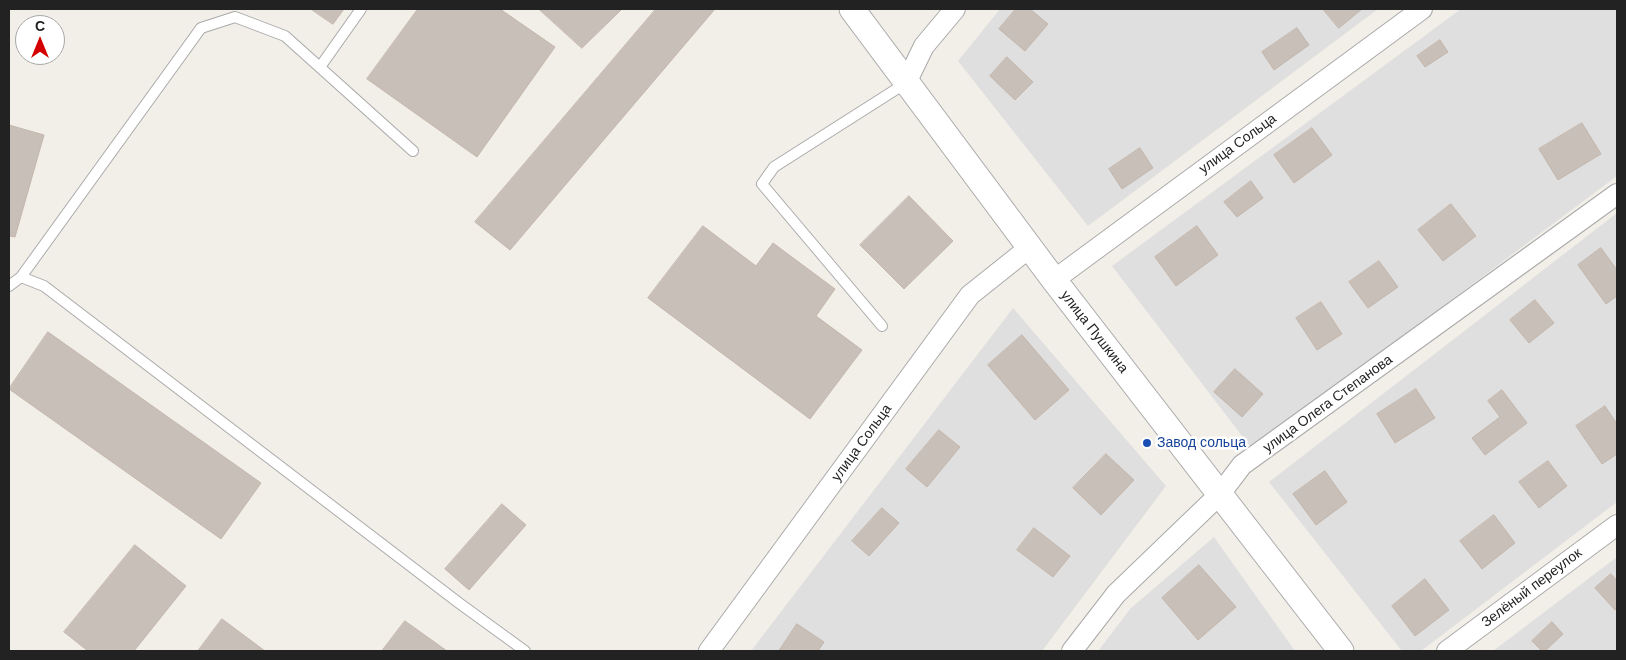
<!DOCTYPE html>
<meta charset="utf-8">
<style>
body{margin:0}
#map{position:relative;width:1626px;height:660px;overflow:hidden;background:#f2efe9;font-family:Helvetica,sans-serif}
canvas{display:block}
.frame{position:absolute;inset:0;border:10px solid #222;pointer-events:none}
.north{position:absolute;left:15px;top:15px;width:50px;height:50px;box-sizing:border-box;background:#fff;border:1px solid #a7a7a7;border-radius:50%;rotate:0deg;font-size:14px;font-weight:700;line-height:20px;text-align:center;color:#222}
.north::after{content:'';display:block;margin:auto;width:18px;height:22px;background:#d40000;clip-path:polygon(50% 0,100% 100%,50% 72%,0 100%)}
</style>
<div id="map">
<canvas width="1626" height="660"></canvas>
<div class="frame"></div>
<div class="north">С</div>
</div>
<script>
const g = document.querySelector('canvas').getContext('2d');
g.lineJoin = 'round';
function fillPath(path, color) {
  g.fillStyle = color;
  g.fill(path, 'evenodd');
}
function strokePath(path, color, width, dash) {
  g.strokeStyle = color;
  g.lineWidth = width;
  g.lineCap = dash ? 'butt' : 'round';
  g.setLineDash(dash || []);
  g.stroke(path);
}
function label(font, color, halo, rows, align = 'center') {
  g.font = font + ' Helvetica,sans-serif';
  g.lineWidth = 5;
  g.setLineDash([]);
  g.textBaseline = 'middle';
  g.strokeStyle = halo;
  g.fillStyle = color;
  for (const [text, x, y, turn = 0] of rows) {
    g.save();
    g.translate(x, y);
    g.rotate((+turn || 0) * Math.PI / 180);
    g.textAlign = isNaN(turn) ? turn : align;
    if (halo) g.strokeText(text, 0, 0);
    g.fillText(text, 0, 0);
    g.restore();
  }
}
const residential = new Path2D(`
 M1000,9H1378L1088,226L958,61Z
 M1461,9H1617V176L1252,449L1112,266Z
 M1617,213V502L1421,651H1402L1269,482Z
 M1013,308L1166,486L1042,651H751Z
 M1214,537L1295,651H1098L1131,608Z
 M1617,557V651H1493Z`);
const building = new Path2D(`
 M311,9H344L333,24Z
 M418,9H500L555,47L477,157L367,79Z
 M539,9H622L582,48Z
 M656,9H715L510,250L475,222Z
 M1016,9H1030L1048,24L1025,51L999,29Z
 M1323,9H1362L1339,28Z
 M1297,28L1309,45L1274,70L1262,52Z
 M1440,40L1448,52L1425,67L1417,56Z
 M1007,57L1033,82L1015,100L990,76Z
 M1582,123L1601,154L1558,180L1539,149Z
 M9,125L44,135L15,237L9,236Z
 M1312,128L1332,155L1294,183L1274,155Z
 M1140,148L1153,168L1122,189L1109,169Z
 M1251,181L1263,198L1237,217L1224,202Z
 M909,196L953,241L904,289L860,245Z
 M1451,204L1476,236L1443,261L1418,230Z
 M703,226L756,266L773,243L835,289L816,316L862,350L810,419L648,298Z
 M1197,226L1218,255L1176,286L1155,257Z
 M1601,248L1617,270V296L1606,304L1578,265Z
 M1379,261L1398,287L1368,308L1349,282Z
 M1535,300L1554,323L1529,343L1510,320Z
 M1321,302L1342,334L1317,350L1296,318Z
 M48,332L261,483L221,539L9,389Z
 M1022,335L1069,390L1035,420L988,365Z
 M1235,369L1263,394L1242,417L1214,392Z
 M1416,389L1435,418L1395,443L1377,414Z
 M1502,390L1527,423L1485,455L1472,438L1500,417L1488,401Z
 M1605,406L1617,424V454L1602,464L1576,426Z
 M939,430L960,447L927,487L906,469Z
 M1106,454L1134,480L1101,515L1073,488Z
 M1548,461L1567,486L1539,508L1519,482Z
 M1325,471L1347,502L1316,525L1293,494Z
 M502,504L526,525L469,590L445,569Z
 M882,508L899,523L869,556L852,541Z
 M1494,515L1515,543L1482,569L1460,541Z
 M1034,528L1070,556L1053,577L1017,550Z
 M135,545L186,586L134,651H88L64,632Z
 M1199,565L1236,607L1198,640L1162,598Z
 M1611,574L1617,581V608L1615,610L1595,588Z
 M1425,579L1449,610L1415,636L1392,606Z
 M222,619L265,651H198Z
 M405,621L447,651H382Z
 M1552,622L1563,634L1545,651H1542L1532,641Z
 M797,624L824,642L818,651H779Z`);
const service = new Path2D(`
 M320,67L361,9
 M21,277L201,28L235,17L285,36L413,151
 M9,286L21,277L44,286L459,603L525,651
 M882,326L762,184L774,167L906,83`);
const minor = new Path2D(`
 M906,83L924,46L955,9
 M1054,280L1422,9
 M709,651L970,295L1029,248
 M1072,651L1116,594L1220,494L1242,465L1617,194
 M1447,651L1617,525`);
const tertiary = new Path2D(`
 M852,9L1054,280L1341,651`);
const markers = [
 [1147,443,5,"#1a4fb4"]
];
const streetNames = [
 ["улица Сольца",1238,144,-36],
 ["улица Пушкина",1094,332,52],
 ["улица Олега Степанова",1328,404,-36],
 ["улица Сольца",862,443,-54],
 ["Зелёный переулок",1532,588,-37]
];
const transitNames = [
 ["Завод сольца",1157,443]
];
fillPath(residential, '#e0dfdf');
fillPath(building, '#c7bfb8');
strokePath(building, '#c4b6ab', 1);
strokePath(service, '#a9a9a9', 12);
strokePath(minor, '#a9a9a9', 22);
strokePath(tertiary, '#a9a9a9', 27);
strokePath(service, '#fff', 10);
strokePath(minor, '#fff', 20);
strokePath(tertiary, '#fff', 25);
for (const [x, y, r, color] of markers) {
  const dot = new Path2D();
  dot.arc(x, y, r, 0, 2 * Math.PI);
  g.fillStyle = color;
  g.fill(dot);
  strokePath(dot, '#fff', 2);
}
label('14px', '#222', '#fff', streetNames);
label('14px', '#164399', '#fff', transitNames, 'left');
</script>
